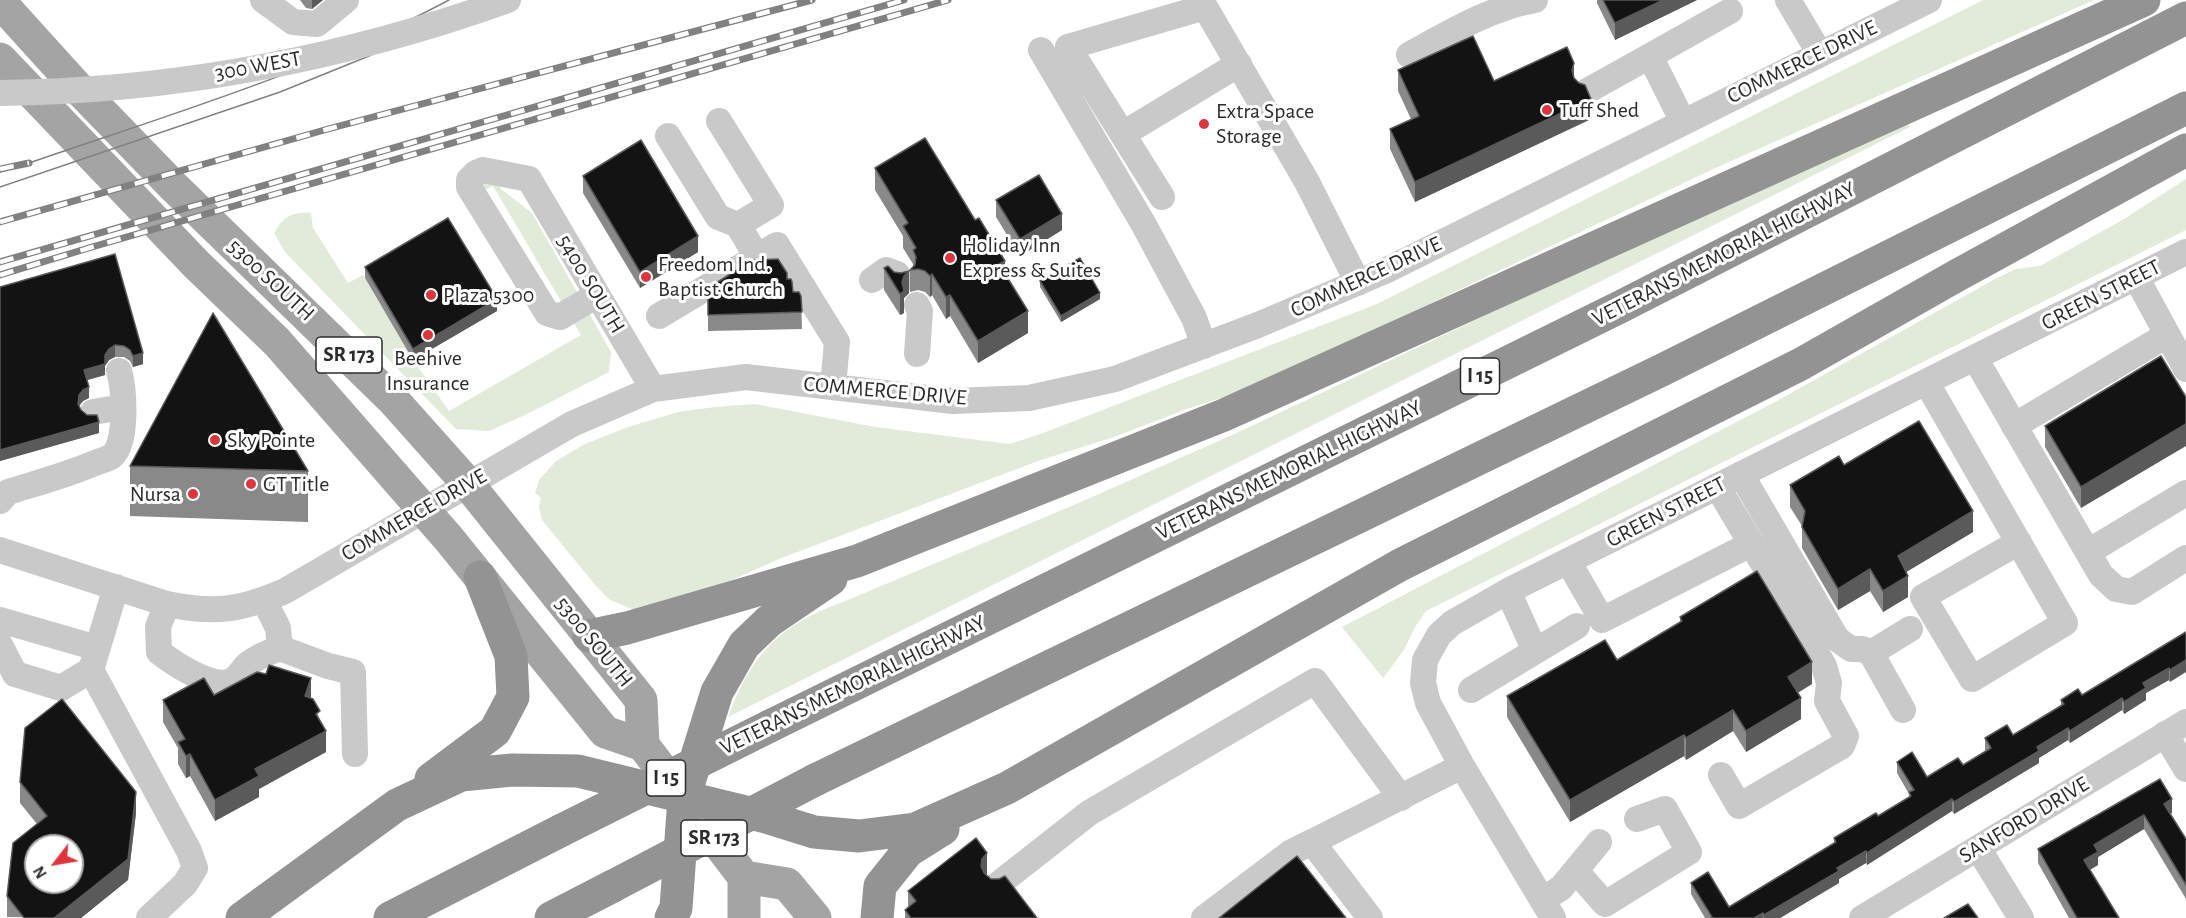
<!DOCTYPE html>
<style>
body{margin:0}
#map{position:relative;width:2186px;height:918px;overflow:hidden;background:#fff;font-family:"Alegreya Sans",sans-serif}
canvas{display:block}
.north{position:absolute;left:24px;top:834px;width:60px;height:60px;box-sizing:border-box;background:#fff;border:2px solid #ababab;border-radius:50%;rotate:239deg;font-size:16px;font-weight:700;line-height:24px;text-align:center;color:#2c2c2c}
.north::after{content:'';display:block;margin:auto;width:21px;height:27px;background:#de343d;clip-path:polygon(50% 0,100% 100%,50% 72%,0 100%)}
</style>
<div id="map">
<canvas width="2186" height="918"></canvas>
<div class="north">N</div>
</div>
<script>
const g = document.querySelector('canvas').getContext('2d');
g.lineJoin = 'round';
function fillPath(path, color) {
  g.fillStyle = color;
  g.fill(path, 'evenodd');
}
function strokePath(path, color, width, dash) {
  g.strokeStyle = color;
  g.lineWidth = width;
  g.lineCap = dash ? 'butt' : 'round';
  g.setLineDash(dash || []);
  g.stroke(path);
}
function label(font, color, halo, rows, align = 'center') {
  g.font = font + ' "Alegreya Sans",sans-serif';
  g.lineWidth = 6;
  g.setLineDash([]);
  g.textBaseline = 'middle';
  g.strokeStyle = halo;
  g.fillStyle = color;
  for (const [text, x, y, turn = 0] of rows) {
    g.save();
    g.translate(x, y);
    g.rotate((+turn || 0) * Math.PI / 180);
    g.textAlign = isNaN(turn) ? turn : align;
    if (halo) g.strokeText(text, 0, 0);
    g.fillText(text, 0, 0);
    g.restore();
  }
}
const green = new Path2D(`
 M1983,0H2094L1711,170L1364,335L1242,391L1187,409L1114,437L1038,461L779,559L678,604L634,610L610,600L596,586L542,520L539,507L541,498L535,493L539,480L556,461L585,444L628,427L678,412L715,407L755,404L875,427L1010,444L1043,433L1377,304Z
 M1905,117L1910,127L728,717C751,655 780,624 843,602L1074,505L1241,431Z
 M2186,179V230L1426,611L1415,627L1404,650L1383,678L1342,627L1775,402L1995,279L2016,269L2040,266L2124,219Z
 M473,183H498L501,189L532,213L611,352L609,372L525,415L489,431L456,429L285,252L274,233C284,216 292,212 311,213L313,228L348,283L363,275L413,360L449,411L581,335L493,186L480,192Z`);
const minor = new Path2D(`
 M263,0L293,22L317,24L346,0
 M1788,0L1820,54
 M1041,50L1144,225L1194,318L1204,346
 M1409,55C1449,33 1490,8 1535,0
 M1650,56L1730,11
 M1587,91L1650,56L1683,122
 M719,121L771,205L738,225
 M1123,134L1239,64
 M668,136L718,217L738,225L757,257
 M1162,197L1068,47L1205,7L1307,182L1358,283
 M2136,277L2186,369
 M872,280L886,270L897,274L901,280
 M597,295L560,317L547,313L469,187V180L476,173L483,170L529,179L653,389
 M917,305L920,311L917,354
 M659,316L777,245L837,342L833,387
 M1975,358L2101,575L2116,589L2132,592L2186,558
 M1926,382L1939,404L2065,623L1972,679L1923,597L2019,542
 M93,412L123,407
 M2014,426L2167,335
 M1741,474L1837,639L1851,649H1862L1871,653L1903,710
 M1717,486L1824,666L1829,683L1827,701L1846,736L1842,746L1739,806L1721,775
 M0,501L8,492C37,483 67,475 95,463C100,461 108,459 112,456C128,443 124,388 119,371
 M0,550L167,604C215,614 241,610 285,591L572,424L653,389L746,377L953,401L1029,398L1115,379L1258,325L1387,270L1929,0
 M2088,552L2186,493
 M1568,561L1602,620L1751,544
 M116,587L91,670L189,851L195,868L185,884L149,918
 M1508,591L1535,651
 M167,604L158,627L159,652C173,663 212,689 231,681C238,678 242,670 247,665C257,657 269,652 280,648L278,628L264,600
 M0,620L97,648
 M0,645L15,674L61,688L91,670
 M280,648L328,666L353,672L355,754
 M1871,653L1910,629
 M1471,690L1577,626
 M2165,734L2186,769
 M1978,848L2021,918
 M1576,871L1605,904L1689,852L1665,809L1637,819
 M996,886L1089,813L1315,681L1401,798
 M1542,900L1561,888L1599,842
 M1204,918L1290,853L1312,842
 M1370,918L1312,842L1462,766
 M1553,918L1462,766L1428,703L1423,683L1425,660L1439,635L1452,623L1508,591L2186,252
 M1862,918L2186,722`);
const major = new Path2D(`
 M0,2L77,87L173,186L394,401L468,484L641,700L643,745L744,877V918
 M0,59L196,264L277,342L449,539L605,732L643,745
 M744,877L787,884L815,918`);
const highway = new Path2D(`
 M589,636L627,628L857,561L1224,415L2144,0
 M770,726L1620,307L2186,18
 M431,779L495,731L513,697L511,656L480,577
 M815,780L1662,370L2186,108
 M242,918L397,805L461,775L512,770L578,771L766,817L814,832L859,836L915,829L1007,788L1400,565L1801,364L1956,276L2186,150
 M390,918L562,830
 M551,918L613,886
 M671,918L676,908L684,798L717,692L744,645L769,621L831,579
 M877,918L880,886L908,851L943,829`);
const tram = new Path2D(`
 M29,163C171,114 316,71 449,0
 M0,172L20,166
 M0,187L280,92L369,56L477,0`);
const rail = new Path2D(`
 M0,169L29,163
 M0,222L328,129L812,0
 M0,262L904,0
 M0,275L92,247L948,0`);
const minorBridge = new Path2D(`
 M0,93C173,91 346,58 508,0`);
const highwayBridge = new Path2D(`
 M562,830L770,726
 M613,886L815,780`);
const wall = new Path2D(`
 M300,0H323L312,9L306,8Z
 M1597,0H1697L1615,40L1597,3Z
 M1398,70L1494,81L1574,78L1591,119L1415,202L1390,149V129L1411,119L1398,91Z
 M875,168L1005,274L1028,333L978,363L950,316L946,319L932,295L930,297L925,292L918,290L910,292V270L913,266V264L903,248V236L875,190Z
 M583,176L698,252L640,288L583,193Z
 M996,200L1062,230L1020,256L996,217Z
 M365,267L497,311L413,360L365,278Z
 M884,268L909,293L904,298V313L900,315L884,290Z
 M787,279L793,292L801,296L802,329L708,331V288Z
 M1040,281L1100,299L1061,322L1040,287Z
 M0,287L143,353V364L133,367L130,361L124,357H115L109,360L105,366V375L87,380L89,398L83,401L79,406L81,410L99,433L0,461Z
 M2161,356L2081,508L2045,447V426Z
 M1844,465L1973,532L1906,572L1908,597L1883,612L1870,591L1838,610L1802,548V526L1790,507V485Z
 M130,466L308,471V522L130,516Z
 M1680,617L1812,684L1798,693L1801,719L1746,752L1733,731L1686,760L1684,756L1570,822L1507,717V696L1617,660L1680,622Z
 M2186,632L2170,682L2169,680L2146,693V700L2124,714L2122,710L2070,743L2068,740L2039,758V763L1954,814L1952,811L1867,865L1866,863L1839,879V883L1780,918H1705L1691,894V883L1729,907L1834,843V838L1878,816L1909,798V794L1897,773V762L1927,777L1963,765L1986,751L1985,750V738L2013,735L2061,705V700L2082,695Z
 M214,695L311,698L320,720L326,752L259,789V797L215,821L190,776L186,778L178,764V748L163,722V700Z
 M2160,779L2172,813L2170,814L2186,839V899L2144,829L2098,857V865L2090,870L2119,918H2069L2038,863V849Z
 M20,782L136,813L128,880L81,918L7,917V896L37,824L20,803Z
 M987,874L986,875L1037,918H905V910L908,907V891Z`);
const shadedWall = new Path2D(`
 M312,0H323L312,9Z
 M1663,0H1697L1615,40V23Z
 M1574,63V83L1572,70Z
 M1591,99V119L1415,202V182Z
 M1062,214V230L1020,256V239Z
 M698,236V252L640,288V272Z
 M1005,261V283L999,264Z
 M909,271V293L904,298V313L900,315V294L902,282L904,276Z
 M932,274V295L930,297V276Z
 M1100,293V299L1061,322V316Z
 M950,295V316L946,319V297Z
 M497,299V311L413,360V349Z
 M1028,311V333L978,363V341Z
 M115,345V357L109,360L105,366V375L84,381V370L105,355L109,349Z
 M143,353V364L133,367V356Z
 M89,387V398L83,401L79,406L78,404L79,395L83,390Z
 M99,422V433L0,461V450Z
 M2186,424V446L2081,508V487Z
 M1973,511V532L1898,577V556Z
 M1870,569V591L1838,610V589Z
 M1908,576V597L1883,612V591Z
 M2186,660V672L2170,682V670Z
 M1812,662V684L1788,698V677Z
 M2169,668V680L2146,693V700L2124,714V702L2143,683Z
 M311,678V699L305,696Z
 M1801,698V719L1746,752V731Z
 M2122,698V710L2070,743V731Z
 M1733,710V731L1686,760V738Z
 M2068,728V740L2039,758V763L1954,814V802L2037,747Z
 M326,731V752L259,789V797L215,821V800L255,769Z
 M1684,735V756L1570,822V800Z
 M190,754V776L186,778V756Z
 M136,792V813L128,880L81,918H54Z
 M1952,799V811L1867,865V853Z
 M2172,799V813L2164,817V804Z
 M2144,815V829L2098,857V865L2084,873V860L2094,845Z
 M1866,851V863L1839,879V883L1780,918H1764V915Z
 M987,853V874L982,881L981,866L982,859Z
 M1763,913V918H1754Z`);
const building = new Path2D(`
 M1603,0H1663L1615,23Z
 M1473,36L1494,81L1567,47L1574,63L1572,70L1574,78L1579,83L1585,85L1591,99L1415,182L1390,129L1419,116L1398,70Z
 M925,138L975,220L979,218L1005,261L999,264L1028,311L978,341L950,295L946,297L932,274L930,276L925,271L918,269L910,270L915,265L916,257L913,250L916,248L903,226L908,223L875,168Z
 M641,140L698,236L640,272L583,176Z
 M1039,175L1062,214L1020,239L996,200Z
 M448,218L497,299L413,349L365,267Z
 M115,254L143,353L133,356L130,350L124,346L115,345L109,349L105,355V364L84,370L89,387L83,390L79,395L78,404L81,410L87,415H97L99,422L0,450V287Z
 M1080,258L1100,293L1061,316L1040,281Z
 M778,259L787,273V279H791L792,282L793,292H799L801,296L802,312L708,315V288L740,268H750L749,263L754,260Z
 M888,266L894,272L901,273L909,271L904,276L902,282L904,291L900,294L884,268Z
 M213,313L308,471L130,466Z
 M2161,356L2186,397V424L2081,487L2045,426Z
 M1919,421L1973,511L1898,556L1908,576L1883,591L1870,569L1838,589L1802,527L1805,511L1790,485L1839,456L1844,465Z
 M1757,571L1812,662L1788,677L1801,698L1746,731L1733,710L1686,738L1684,735L1570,800L1507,696L1605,640L1617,660L1682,621L1680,617Z
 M2186,632V660L2170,670L2169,668L2143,683L2146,688L2124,702L2122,698L2070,731L2068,728L2037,747L2039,751L1954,802L1952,799L1867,853L1866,851L1837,868L1839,871L1764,915L1763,913L1754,918H1711L1712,917L1691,883L1708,872L1729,907L1836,842L1834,838L1876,813L1878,816L1911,796L1909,792L1914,790L1897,762L1912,752L1927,777L1958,758L1963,765L1991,748L1985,738L2007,725L2013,735L2064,704L2061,700L2078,689L2082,695Z
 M269,665L311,678L305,696L313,699L320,711L316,714L326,731L255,769L259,776L215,800L190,754L186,756L178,742L185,739L163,700L204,678L214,695L257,672L266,674Z
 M62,699L136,792L128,859L54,918H24L7,896L13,843L47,816L20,782L25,728ZM36,846H72V882H36Z
 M2160,779L2172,799L2164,804L2186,839V885L2144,815L2094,845L2098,852L2084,860L2119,918H2077L2038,849Z
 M976,838L987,853L982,859L981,866L984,873L991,879H999L1005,876L1037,918H911L905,910L916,901L908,891Z
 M1297,856L1346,918H1219Z
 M1968,904L1978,918H1944Z`);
const markers = [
 [1547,110,6,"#de343d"],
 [1204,124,6,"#de343d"],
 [950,258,6,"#de343d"],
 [646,277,6,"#de343d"],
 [431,295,6,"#de343d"],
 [428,335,6,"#de343d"],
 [215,440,6,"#de343d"],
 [251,484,6,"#de343d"],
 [193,494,6,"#de343d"]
];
const shields = [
 [349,355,66],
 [1480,376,39],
 [666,778,39],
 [714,838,66]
];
const shieldNames = [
 ["SR 173",349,355],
 ["I 15",1480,376],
 ["I 15",666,778],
 ["SR 173",714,838]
];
const streetNames = [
 ["COMMERCE DRIVE",1802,62,-26],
 ["300 WEST",258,66,-10],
 ["VETERANS MEMORIAL HIGHWAY",1724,254,-27],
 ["COMMERCE DRIVE",1366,277,-25],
 ["5300 SOUTH",271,280,43],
 ["5400 SOUTH",591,284,59],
 ["GREEN STREET",2101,295,-27],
 ["COMMERCE DRIVE",885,391,5],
 ["VETERANS MEMORIAL HIGHWAY",1289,470,-26],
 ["GREEN STREET",1666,512,-27],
 ["COMMERCE DRIVE",414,515,-30],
 ["5300 SOUTH",594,642,51],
 ["VETERANS MEMORIAL HIGHWAY",853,685,-26],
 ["SANFORD DRIVE",2024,820,-31]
];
const poiNames = [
 ["Tuff Shed",1559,110],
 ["Extra Space",1216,111],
 ["Storage",1216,136],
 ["Holiday Inn",962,245],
 ["Express & Suites",962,270],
 ["Freedom Ind.",658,264],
 ["Baptist Church",658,289],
 ["Plaza 5300",443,295],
 ["Beehive",428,358,"center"],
 ["Insurance",428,383,"center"],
 ["Sky Pointe",227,440],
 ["GT Title",263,484],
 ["Nursa",181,494,"right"]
];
fillPath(green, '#e2eada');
strokePath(minor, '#c9c9c9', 26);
strokePath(major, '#a4a4a4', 33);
strokePath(highway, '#939393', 33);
strokePath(tram, '#818181', 1.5);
strokePath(rail, '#818181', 7);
strokePath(rail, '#fff', 4.5, [14]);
strokePath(minorBridge, '#c9c9c9', 26);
strokePath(highwayBridge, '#939393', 33);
fillPath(wall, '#898989');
fillPath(shadedWall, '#5a5a5a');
fillPath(building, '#131313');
strokePath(building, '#5a5a5a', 1.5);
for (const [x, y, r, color] of markers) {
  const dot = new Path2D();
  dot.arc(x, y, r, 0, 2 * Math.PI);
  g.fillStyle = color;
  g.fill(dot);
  strokePath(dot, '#fff', 2);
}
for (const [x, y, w] of shields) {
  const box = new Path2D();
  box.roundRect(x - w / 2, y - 18, w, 36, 4.5);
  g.fillStyle = '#fff';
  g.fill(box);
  strokePath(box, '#2c2c2c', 1.5);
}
label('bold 21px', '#2c2c2c', null, shieldNames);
label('22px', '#2c2c2c', '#fff', streetNames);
label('22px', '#2c2c2c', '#fff', poiNames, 'left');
</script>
